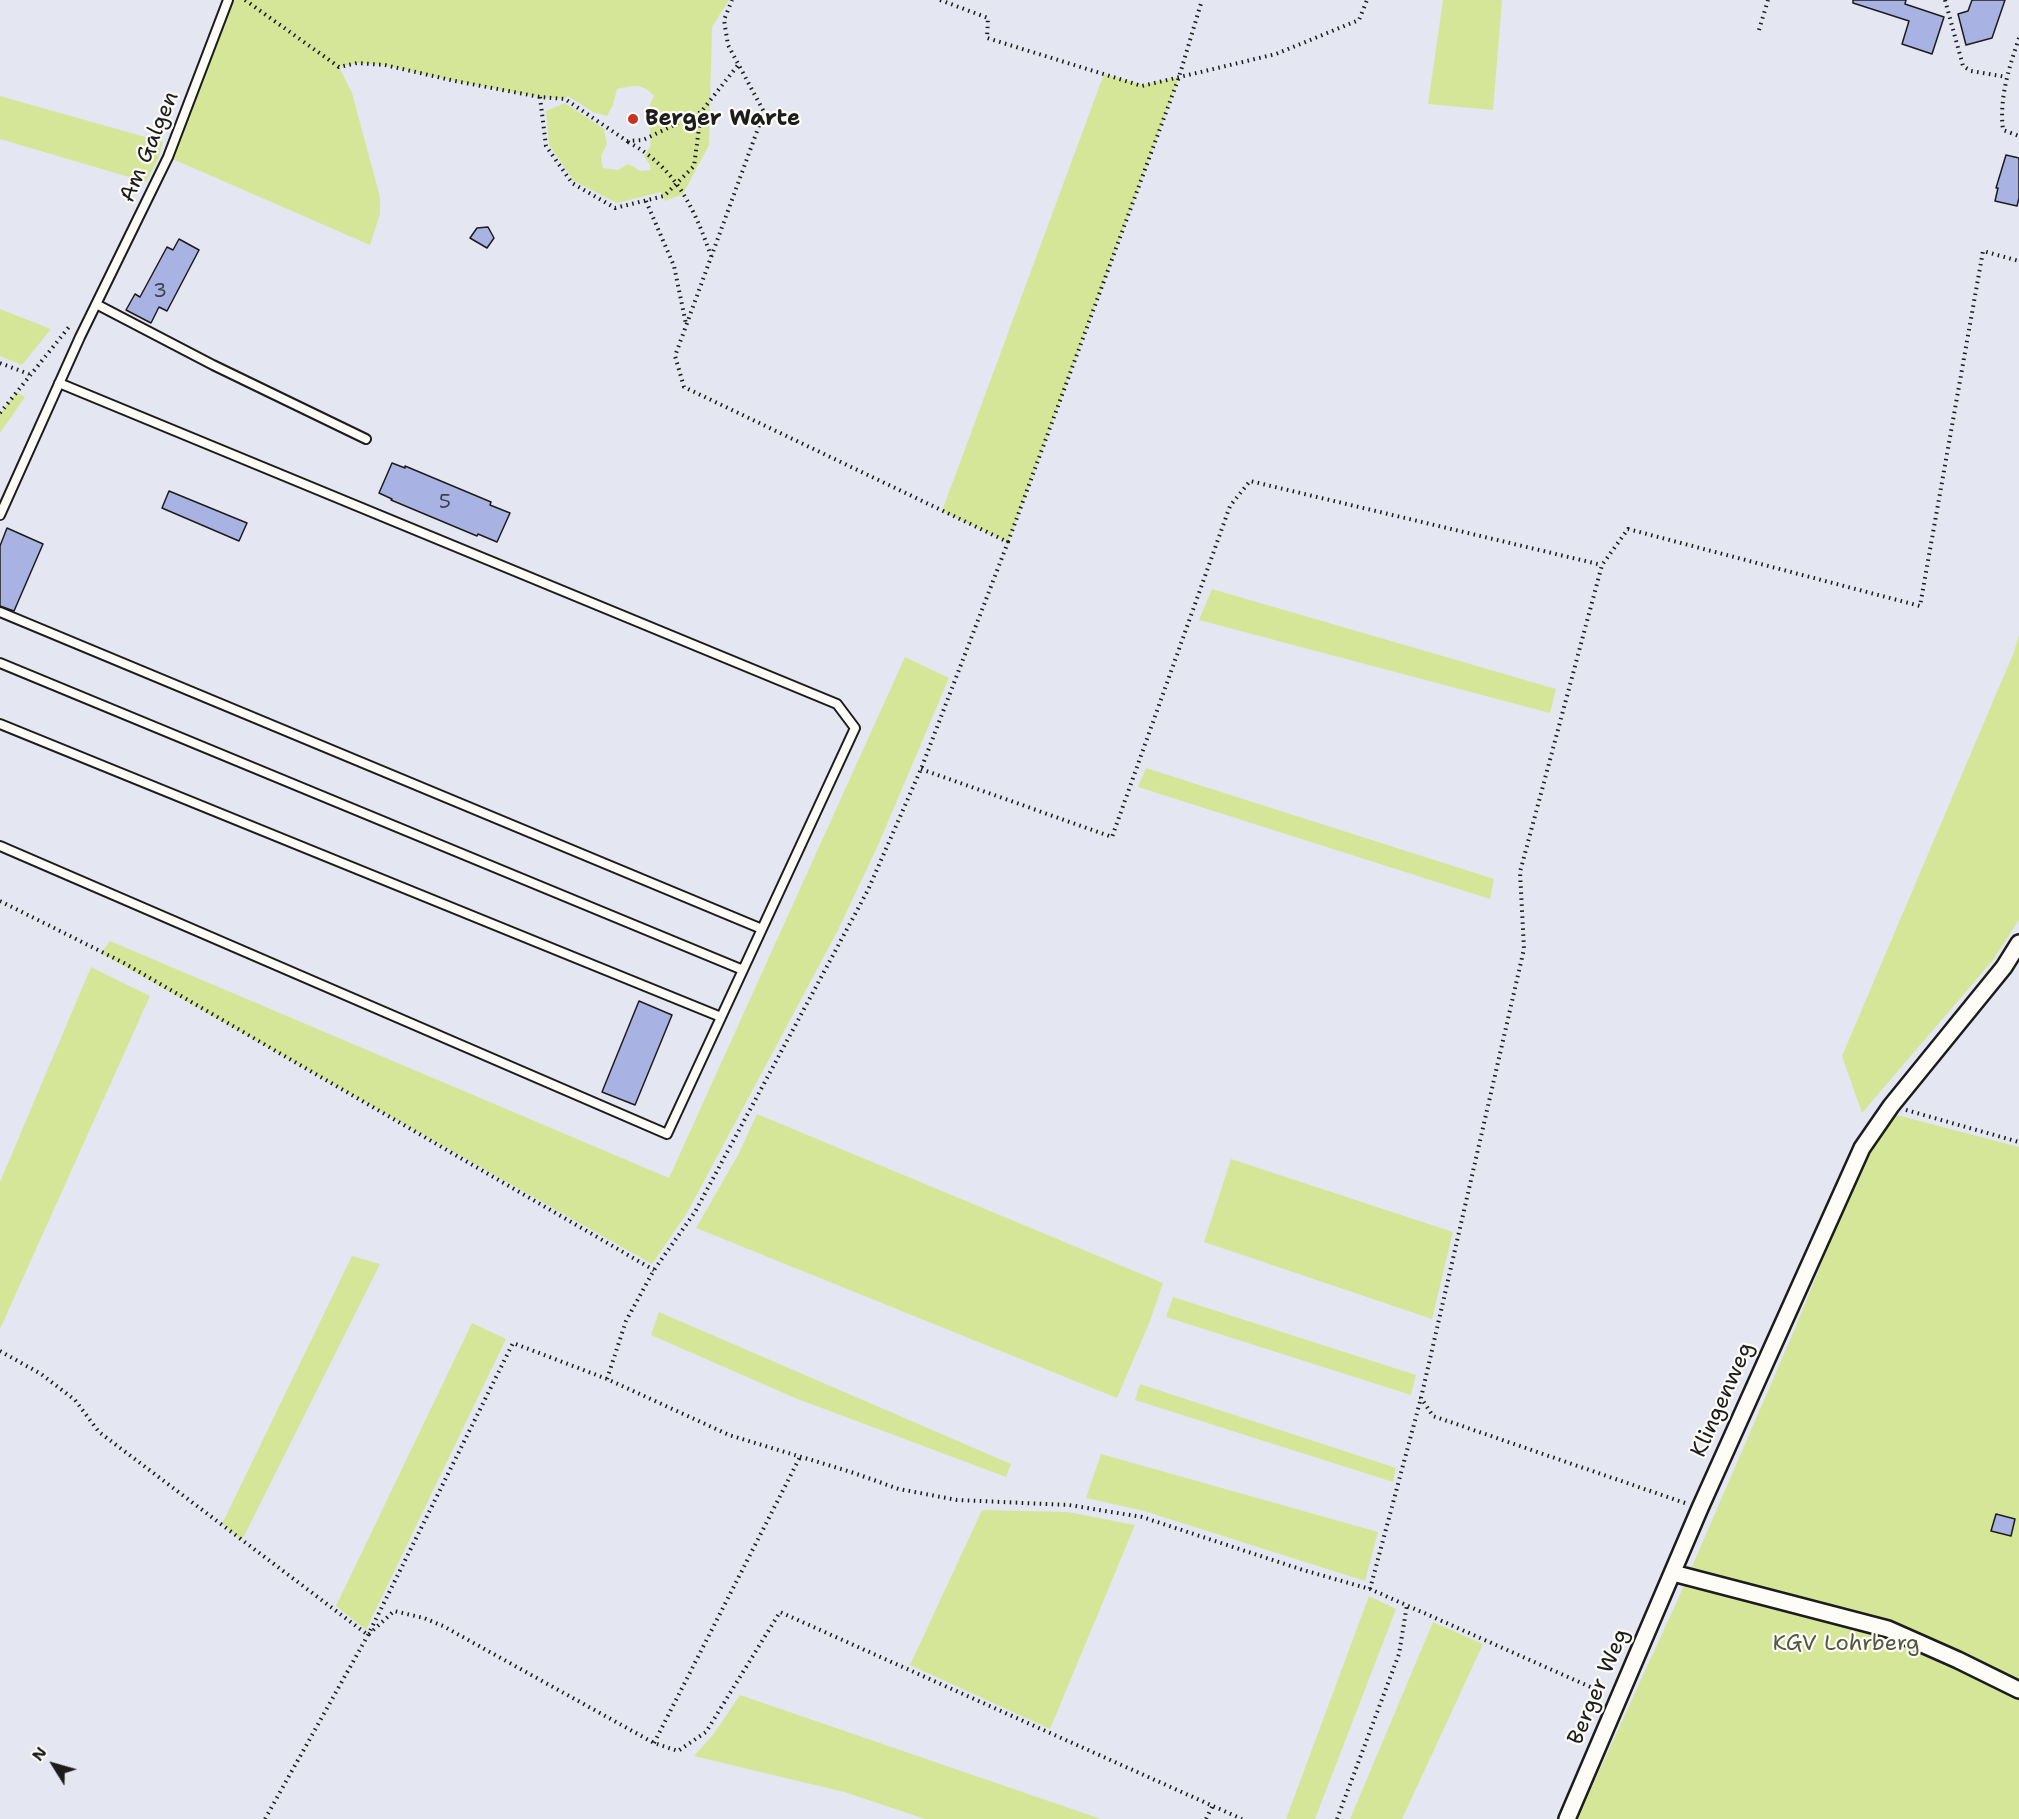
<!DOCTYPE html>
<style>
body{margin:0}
#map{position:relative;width:2019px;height:1819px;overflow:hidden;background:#e4e6f1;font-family:"Shantell Sans",sans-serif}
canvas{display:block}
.north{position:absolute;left:24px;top:1735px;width:60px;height:60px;-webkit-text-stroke:4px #fdfcf7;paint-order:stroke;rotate:307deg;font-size:16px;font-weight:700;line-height:24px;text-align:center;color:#1c1c1c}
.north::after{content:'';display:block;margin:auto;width:21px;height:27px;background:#1c1c1c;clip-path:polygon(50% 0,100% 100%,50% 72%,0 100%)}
</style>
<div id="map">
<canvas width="2019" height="1819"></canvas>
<div class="north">N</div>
</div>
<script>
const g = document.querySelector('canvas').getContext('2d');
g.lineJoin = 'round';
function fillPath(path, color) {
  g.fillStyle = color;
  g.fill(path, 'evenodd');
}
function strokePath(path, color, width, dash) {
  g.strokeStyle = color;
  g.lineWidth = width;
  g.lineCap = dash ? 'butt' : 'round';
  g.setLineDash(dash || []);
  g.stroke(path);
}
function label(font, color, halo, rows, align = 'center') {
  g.font = font + ' "Shantell Sans",sans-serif';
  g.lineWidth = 4.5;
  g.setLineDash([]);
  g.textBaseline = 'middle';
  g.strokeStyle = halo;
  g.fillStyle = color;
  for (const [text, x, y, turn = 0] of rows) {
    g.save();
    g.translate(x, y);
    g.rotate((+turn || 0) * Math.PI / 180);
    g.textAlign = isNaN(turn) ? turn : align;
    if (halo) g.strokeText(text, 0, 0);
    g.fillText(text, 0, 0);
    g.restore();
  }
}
const green = new Path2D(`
 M228,0H729L712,27L709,145L683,194L665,201L661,192L617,203L574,181L549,145L546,111L565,103L604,129L607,144L601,156L603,168L618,170L628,164L641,171L651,170L650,165L644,156L650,147L651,136L646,113L654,96C642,83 634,85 617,89L613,105L607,116L593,112L568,96L565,99L540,97L455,81L384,65L357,63L339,67L352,93L380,197V214L370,245L168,157Z
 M1443,0H1502L1493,110L1428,104Z
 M1104,74L1142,85L1179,77L1008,542L942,511Z
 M0,96L163,142L158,159L146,182L0,139Z
 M0,309L51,329L22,365L0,356Z
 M17,392L25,397L0,433V414Z
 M1212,589L1556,689L1550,713L1199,620Z
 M2019,635V920L1993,960L1862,1113L1842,1056L2014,652Z
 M905,657L949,678L879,843L838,930L687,1213L652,1264L101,953L110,941L669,1178Z
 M1146,768L1494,879L1490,899L1138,787Z
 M91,967L150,996L0,1329V1182Z
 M757,1114L1163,1283L1150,1321L1117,1398L696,1228L738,1155Z
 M1897,1115L2019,1147V1819H1577L1678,1599L1793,1333L1866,1154Z
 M1231,1159L1453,1232L1432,1319L1204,1242Z
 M352,1256L380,1264L242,1540L222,1524Z
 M1173,1297L1416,1375L1411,1395L1166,1317Z
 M659,1312L1011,1464L1006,1477L795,1398L651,1335Z
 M472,1323L506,1339L366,1630L336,1606Z
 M1140,1384L1396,1468L1393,1482L1135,1400Z
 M1101,1454L1378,1532L1365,1581L1144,1511L1086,1498Z
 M982,1510L1068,1512L1135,1525L1050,1729L910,1665Z
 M1369,1596L1396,1609L1315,1819H1286Z
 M1433,1622L1483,1644L1402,1819H1350Z
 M740,1695L1101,1819H925L844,1792L694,1756L713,1735Z`);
const building = new Path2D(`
 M1853,0H1906L1905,4L1944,17L1932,54L1902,44L1909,21L1853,3Z
 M1972,0H2005L1992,38L1966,45L1958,14L1968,11Z
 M2006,155L2019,158V198L2017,206L1995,201L1998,188H1996Z
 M488,227L494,238L487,248L470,238L477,228Z
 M179,239L199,250L167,311L159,307L151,323L126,310L135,294L140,297L167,247L173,250Z
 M392,463L405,468V466L491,502L490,505L510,513L497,542L478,534L477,536L391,500L392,499L379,493Z
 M169,491L247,523L239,541L162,508Z
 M7,528L43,544L14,611L0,606V546Z
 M639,1001L672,1015L635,1105L602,1092Z
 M1996,1514L2015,1519L2011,1536L1991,1531Z`);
const path = new Path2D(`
 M245,0L339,67L357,63L385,65L455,81L540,97L565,99L627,141L643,140L701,112L738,65
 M940,0L988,18L987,38L1142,86L1276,54L1359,20L1367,0
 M1945,0L1963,66L1971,71L2006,77
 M1759,30L1768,0
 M2019,38C2009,68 1999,98 2003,130L2019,136
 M540,97L546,146L572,183L615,208L664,196L694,166L701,113
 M628,142C675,167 694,207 711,256
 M646,201L674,266L686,324
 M0,363L29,374
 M0,413L69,327
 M1008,542L1179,77L1202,0
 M921,769L1112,837L1230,506L1250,481L1602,565
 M0,901L124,963L654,1270
 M1906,1110L2019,1142
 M0,1351L41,1374L75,1400L99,1432L368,1635L394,1611L424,1618L443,1626L654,1743L678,1751L706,1732L780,1612L1242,1819
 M607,1379L626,1321L654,1270L695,1212L868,890L921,769L1008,542L684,387L675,356L764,112L728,45L724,20L732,0
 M1685,1503L1433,1416L1421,1398L1524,949L1520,872L1602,565L1628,529L1920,606L1983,251L2019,261
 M1370,1589L1421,1398
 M654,1743L800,1457
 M265,1819L368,1635L513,1343L607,1379L729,1435L851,1472L899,1489L957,1500L1069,1505L1142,1517L1303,1570L1370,1589L1604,1693
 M1206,1819L1213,1805
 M1337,1819L1399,1654L1407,1605`);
const service = new Path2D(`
 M96,304L213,365L366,439
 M0,515L80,337L168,157L228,0
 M0,612L762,929
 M0,663L743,970
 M0,724L721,1017
 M0,846L667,1134L855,728L837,704L59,383`);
const minor = new Path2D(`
 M1673,1573L1888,1629L1958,1660L2019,1690
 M1567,1819L1700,1508L1862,1148L1891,1106L2004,967L2019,943`);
const markers = [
 [633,119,6,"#c8321e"]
];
const numberNames = [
 ["3",160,292],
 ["5",445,503]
];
const poiNames = [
 ["Berger Warte",645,119]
];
const streetNames = [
 ["Am Galgen",150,147,-67],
 ["Klingenweg",1723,1400,-66],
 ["Berger Weg",1599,1687,-67]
];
const parkNames = [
 ["KGV Lohrberg",1846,1644]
];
fillPath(green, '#d6e699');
fillPath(building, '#a9b3e3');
strokePath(building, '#1c1c1c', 1.5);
strokePath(service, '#1c1c1c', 12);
strokePath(minor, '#1c1c1c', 20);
strokePath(path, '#1c1c1c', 4, [1.5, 4.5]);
strokePath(service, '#fdfcf7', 8);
strokePath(minor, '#fdfcf7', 15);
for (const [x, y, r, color] of markers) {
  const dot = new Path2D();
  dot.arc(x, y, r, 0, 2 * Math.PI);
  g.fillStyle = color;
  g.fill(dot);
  strokePath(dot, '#fdfcf7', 2);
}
label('20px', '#3f424e', null, numberNames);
label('bold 22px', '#1c1c1c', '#fdfcf7', poiNames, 'left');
label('22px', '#1c1c1c', '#fdfcf7', streetNames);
label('22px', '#545942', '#fdfcf7', parkNames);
</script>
